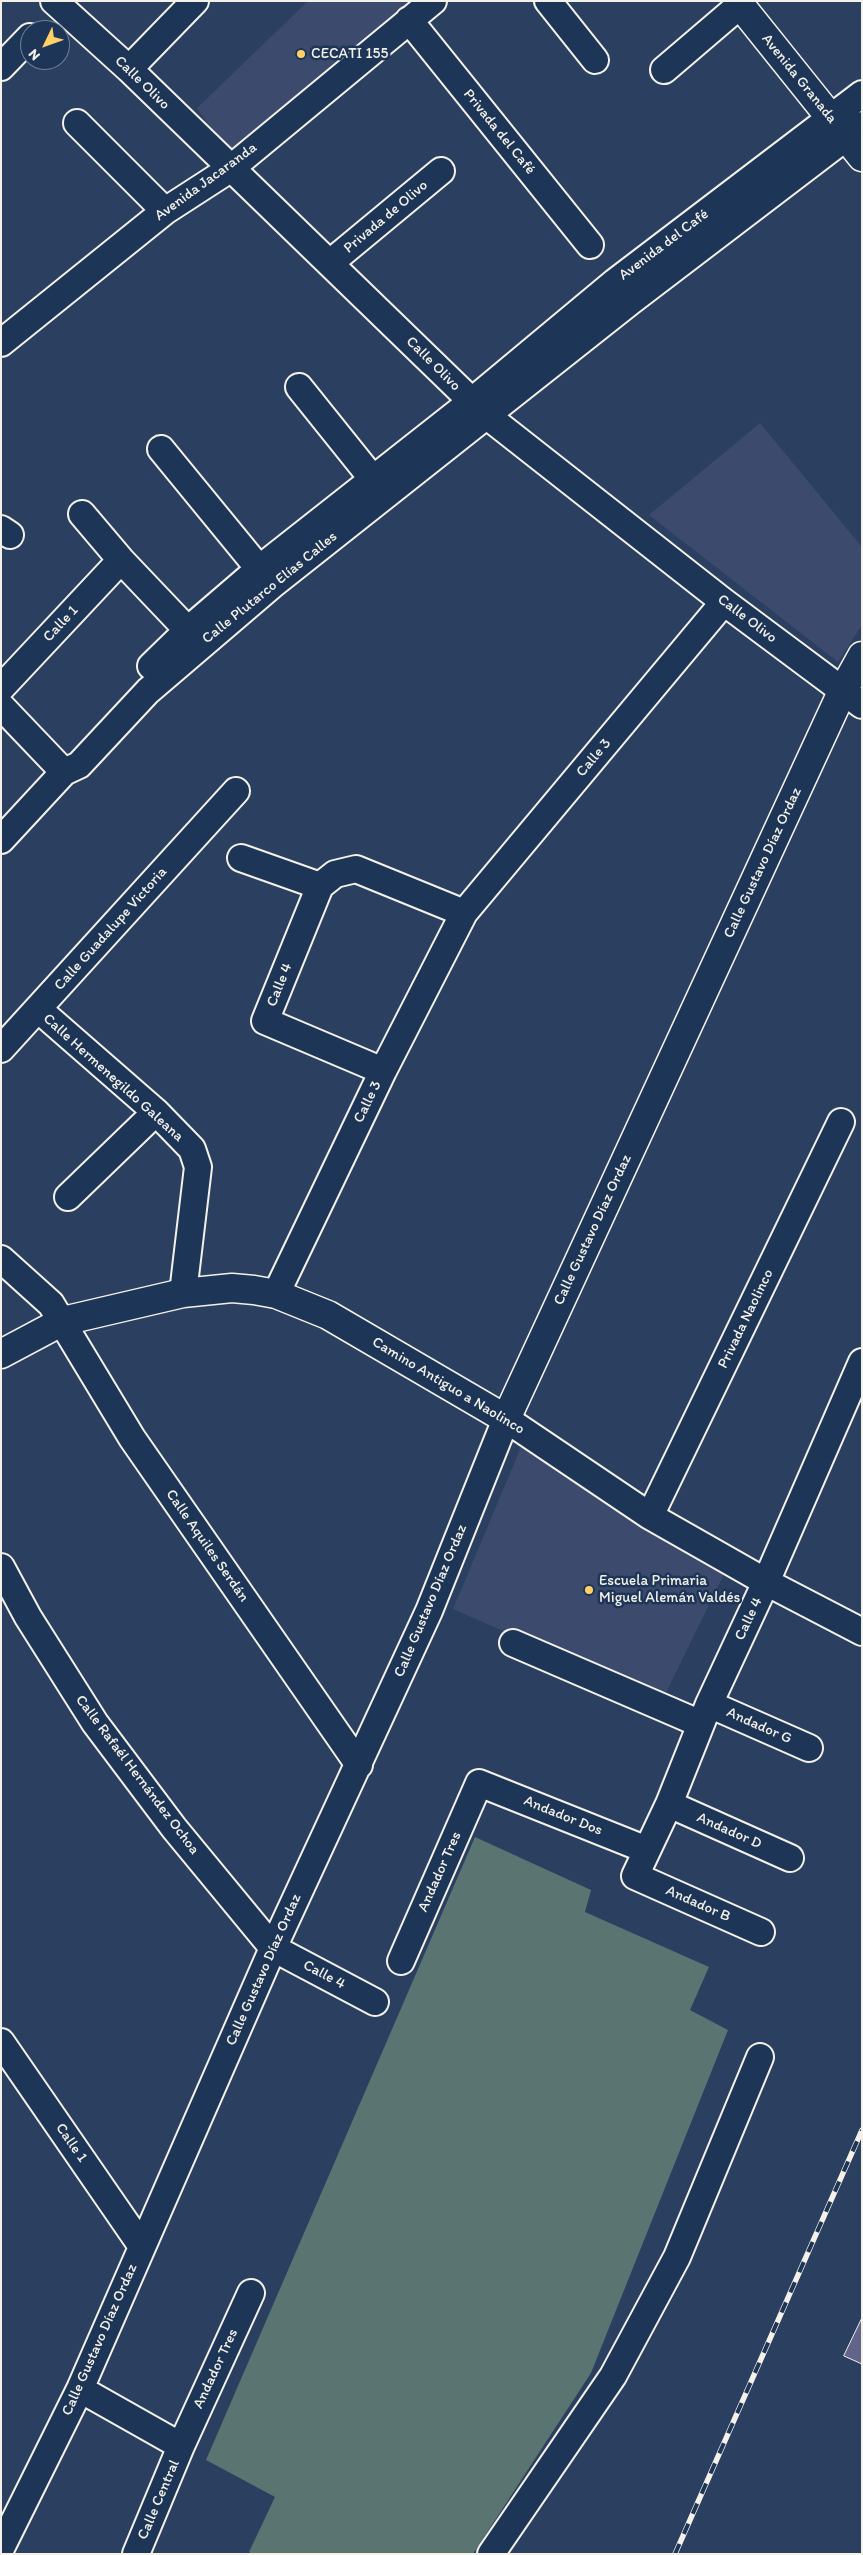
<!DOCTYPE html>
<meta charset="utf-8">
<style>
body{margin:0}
#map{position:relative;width:863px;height:2555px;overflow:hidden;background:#2b3f61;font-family:Itim,sans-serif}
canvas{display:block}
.frame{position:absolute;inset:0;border:2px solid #f4f1e8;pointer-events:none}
.north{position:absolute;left:20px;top:20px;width:50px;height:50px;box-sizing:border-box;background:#1d3557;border:1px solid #738091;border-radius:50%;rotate:228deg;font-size:14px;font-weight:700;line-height:20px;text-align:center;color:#f4f1e8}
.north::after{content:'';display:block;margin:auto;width:18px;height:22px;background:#ffd166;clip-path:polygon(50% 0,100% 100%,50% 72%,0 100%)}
</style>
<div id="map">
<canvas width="863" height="2555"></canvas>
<div class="frame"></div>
<div class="north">N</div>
</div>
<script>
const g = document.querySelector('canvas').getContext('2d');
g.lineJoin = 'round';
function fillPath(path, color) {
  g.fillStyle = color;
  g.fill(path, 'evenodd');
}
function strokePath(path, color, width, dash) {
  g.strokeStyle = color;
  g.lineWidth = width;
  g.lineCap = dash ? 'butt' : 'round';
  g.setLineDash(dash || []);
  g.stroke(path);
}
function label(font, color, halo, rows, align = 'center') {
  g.font = font + ' Itim,sans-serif';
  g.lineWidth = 5;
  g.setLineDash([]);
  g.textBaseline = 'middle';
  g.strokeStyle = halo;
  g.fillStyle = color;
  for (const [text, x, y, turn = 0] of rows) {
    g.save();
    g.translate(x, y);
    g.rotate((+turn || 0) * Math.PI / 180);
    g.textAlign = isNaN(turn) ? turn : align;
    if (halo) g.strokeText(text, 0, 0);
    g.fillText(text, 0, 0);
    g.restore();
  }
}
const built = new Path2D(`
 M308,1H416L227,153L197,108Z
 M760,423L862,547V625L838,662L649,515Z
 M521,1447L726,1570L662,1701L453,1609Z`);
const green = new Path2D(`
 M475,1837L591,1890L585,1912L709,1967L690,2010L728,2030L591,2373L473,2554H252L249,2552L275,2497L206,2460Z`);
const building = new Path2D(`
 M862,2318V2364L844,2356Z`);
const minor = new Path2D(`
 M54,1L129,69L486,415L724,602L862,705
 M548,1L595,60
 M409,20L590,245
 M1,67L30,37
 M129,69L195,1
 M664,70L740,5
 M77,123L165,211
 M330,263L441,171
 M1,343L165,211L230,169L433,1
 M299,387L372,478
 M161,449L270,582
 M82,514L121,560L199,642
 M1,529L10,535
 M151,666L188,630L259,569L471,402L615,282L862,94
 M1,688L121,560
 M1,706L64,772
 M1,840L64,772L79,765L148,691L272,585L631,301L862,125
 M241,858L320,886L335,874L356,869L464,913
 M320,886L265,1021L383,1071
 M38,1009L156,1112L192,1149L198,1167L183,1293
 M1,1049L236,791
 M68,1197L156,1112
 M1,1259L51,1304L132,1438L359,1765
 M276,1294L383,1071L464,913L724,602
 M650,1516L841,1122
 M1,1567L28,1617L95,1723L174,1828L273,1948L375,2002
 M513,1643L701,1724
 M709,1704L809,1748
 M669,1804L790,1858
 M761,1932L635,1876L669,1804L709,1704L766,1582L862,1362
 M401,1961L479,1783L647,1850
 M1,2042L141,2245
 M80,2389L181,2446
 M1,2548L80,2389L273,1948L429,1611L506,1419L650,1516L766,1582L862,1632
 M136,2554L181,2446L251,2293
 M491,2554L613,2376L677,2257L760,2057`);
const major = new Path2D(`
 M737,1L862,157
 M1,1354L63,1321L183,1293L232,1288L254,1290L276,1294L328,1315L506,1419L842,692L862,656`);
const rail = new Path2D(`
 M675,2554L862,2130`);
const markers = [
 [301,54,5,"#ffd166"],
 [589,1590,5,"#ffd166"]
];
const poiNames = [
 ["CECATI 155",311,54],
 ["Escuela Primaria",599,1581],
 ["Miguel Alemán Valdés",599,1598]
];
const streetNames = [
 ["Avenida Granada",799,79,51],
 ["Calle Olivo",142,83,44],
 ["Privada del Café",499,132,51],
 ["Avenida Jacaranda",206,182,-36],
 ["Privada de Olivo",386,217,-40],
 ["Avenida del Café",664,245,-37],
 ["Calle Olivo",433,364,45],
 ["Calle Plutarco Elías Calles",270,588,-39],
 ["Calle Olivo",747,619,37],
 ["Calle 1",61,624,-47],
 ["Calle 3",594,758,-50],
 ["Calle Gustavo Díaz Ordaz",763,863,-65],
 ["Calle Guadalupe Victoria",111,929,-48],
 ["Calle 4",280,985,-68],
 ["Calle Hermenegildo Galeana",113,1078,42],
 ["Calle 3",368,1102,-64],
 ["Calle Gustavo Díaz Ordaz",593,1230,-65],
 ["Privada Naolinco",746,1319,-64],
 ["Camino Antiguo a Naolinco",448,1386,31],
 ["Calle Aquiles Serdán",207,1546,55],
 ["Calle Gustavo Díaz Ordaz",431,1601,-67],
 ["Calle 4",749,1619,-65],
 ["Andador G",759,1726,24],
 ["Calle Rafaél Hernández Ochoa",137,1775,53],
 ["Andador Dos",563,1816,22],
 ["Andador D",729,1831,24],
 ["Andador Tres",440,1872,-66],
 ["Andador B",698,1904,24],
 ["Calle Gustavo Díaz Ordaz",264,1970,-66],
 ["Calle 4",324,1975,28],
 ["Calle 1",71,2143,55],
 ["Calle Gustavo Díaz Ordaz",100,2340,-66],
 ["Andador Tres",216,2369,-65],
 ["Calle Central",159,2500,-67]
];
fillPath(built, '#3c4a6d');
fillPath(green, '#5a7471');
fillPath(building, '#626589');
strokePath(building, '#f4f1e8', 1);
strokePath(minor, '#f4f1e8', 30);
strokePath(major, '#f4f1e8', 31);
strokePath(minor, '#1d3557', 26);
strokePath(major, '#1d3557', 28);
strokePath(rail, '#f4f1e8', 5.5);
strokePath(rail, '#1d3557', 4, [11]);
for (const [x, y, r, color] of markers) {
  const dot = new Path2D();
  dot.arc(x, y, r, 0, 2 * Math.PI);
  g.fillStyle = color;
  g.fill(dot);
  strokePath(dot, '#1d3557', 2);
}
label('15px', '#f4f1e8', '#1d3557', poiNames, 'left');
label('15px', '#f4f1e8', '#1d3557', streetNames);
</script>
